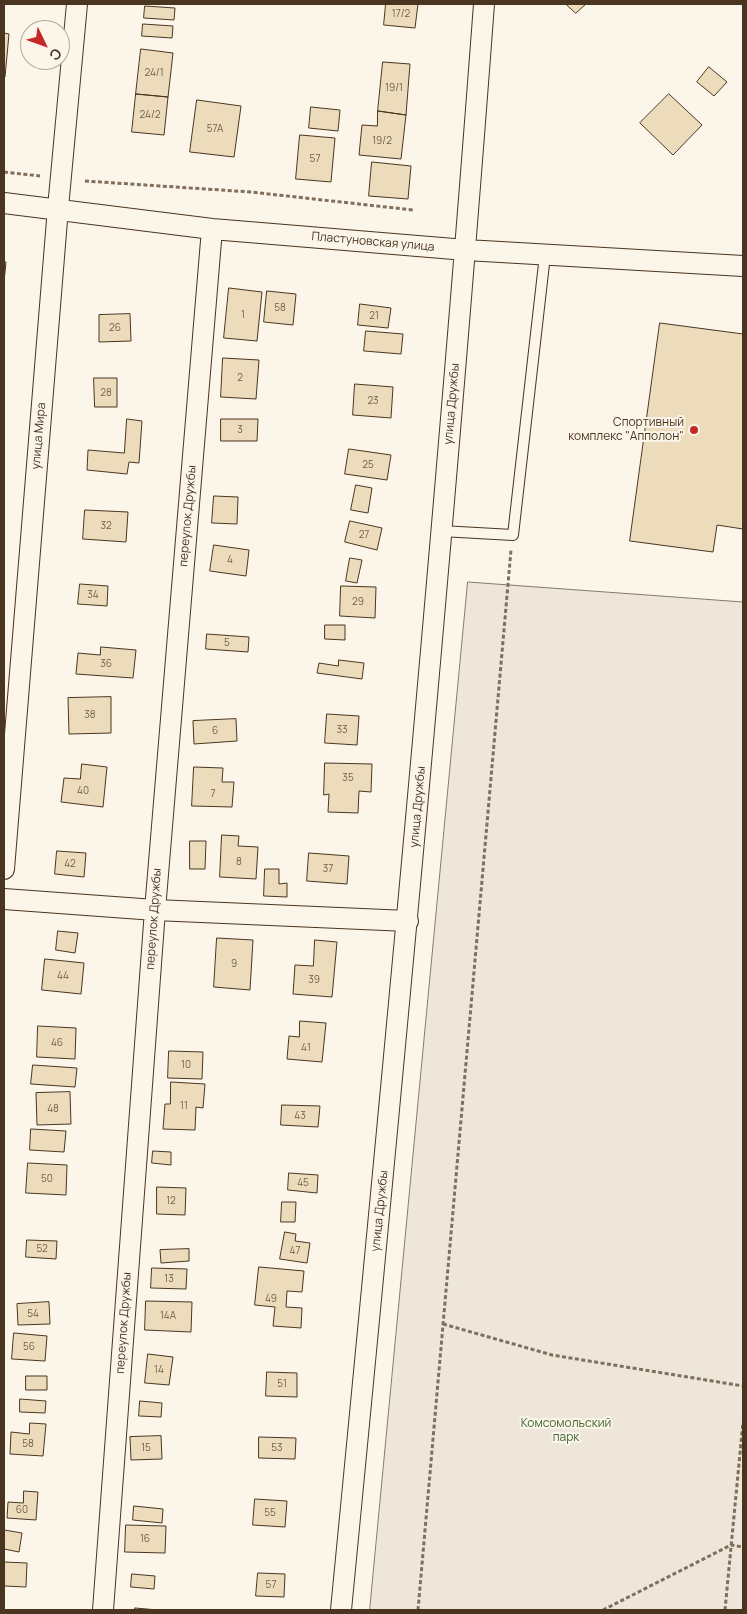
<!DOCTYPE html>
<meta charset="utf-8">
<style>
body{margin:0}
#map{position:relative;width:747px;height:1614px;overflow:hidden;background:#fbf6e9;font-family:Manrope,sans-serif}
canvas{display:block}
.frame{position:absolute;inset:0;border:5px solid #4a3520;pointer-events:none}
.north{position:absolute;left:20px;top:20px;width:50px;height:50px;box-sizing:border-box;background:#fbf6e9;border:1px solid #b4a999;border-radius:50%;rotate:132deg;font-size:14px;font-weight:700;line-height:20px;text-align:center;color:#4a3520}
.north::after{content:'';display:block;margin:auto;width:18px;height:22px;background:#c62828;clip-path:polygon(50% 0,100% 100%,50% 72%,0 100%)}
</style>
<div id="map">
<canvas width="747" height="1614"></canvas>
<div class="frame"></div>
<div class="north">С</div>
</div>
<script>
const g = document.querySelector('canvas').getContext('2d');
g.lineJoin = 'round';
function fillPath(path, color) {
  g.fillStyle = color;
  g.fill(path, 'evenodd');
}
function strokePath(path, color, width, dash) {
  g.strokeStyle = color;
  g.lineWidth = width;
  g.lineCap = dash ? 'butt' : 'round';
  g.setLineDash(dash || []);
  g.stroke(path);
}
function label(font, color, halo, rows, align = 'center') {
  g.font = font + ' Manrope,sans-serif';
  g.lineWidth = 4;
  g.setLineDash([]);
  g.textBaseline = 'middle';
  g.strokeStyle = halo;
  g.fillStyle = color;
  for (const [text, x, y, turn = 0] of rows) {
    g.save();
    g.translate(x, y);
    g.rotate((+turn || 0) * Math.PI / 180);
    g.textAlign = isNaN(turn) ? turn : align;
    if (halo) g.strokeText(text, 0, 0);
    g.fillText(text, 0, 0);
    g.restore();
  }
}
const green = new Path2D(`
 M468,582L743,602V1610H370Z`);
const building = new Path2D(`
 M386,4H418L415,28L384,25Z
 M566,4H586L576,13Z
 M145,6L175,8L174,20L144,18Z
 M143,24L173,26L172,38L142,36Z
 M4,33L9,34L5,77H4Z
 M141,49L173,53L168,97L136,94Z
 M383,62L410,64L406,115L378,111Z
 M709,67L727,82L714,96L697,82Z
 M136,94L168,97L164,135L132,132Z
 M669,94L702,125L673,155L640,123Z
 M197,100L241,106L234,157L190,152Z
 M311,107L340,110L338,131L309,128Z
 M378,111L406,115L401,159L359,155L362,125L377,126Z
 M300,135L335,138L331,182L296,179Z
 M372,162L411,166L408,199L369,196Z
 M4,262H6L4,282Z
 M229,288L262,292L257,341L224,338Z
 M267,291L296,294L293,325L264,322Z
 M360,304L391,308L388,328L358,325Z
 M130,314L131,341L99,342V315Z
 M660,323L743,334V529L717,525L713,552L630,541Z
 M366,331L403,334L401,354L364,351Z
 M223,358L259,360L256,399L221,397Z
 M94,378H117V407H95Z
 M355,384L393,387L391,418L353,415Z
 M127,419L142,421L139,463L129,462L127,474L87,470L88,450L124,453Z
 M221,419H258L257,441H221Z
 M349,449L391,455L387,480L345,474Z
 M356,485L372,488L368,513L351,510Z
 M214,496L238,497L237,524L212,523Z
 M85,510L128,512L126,542L83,539Z
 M350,521L382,528L377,550L345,542Z
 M214,545L249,550L246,576L210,571Z
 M350,558L362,560L357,583L346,581Z
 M80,584L108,586L107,606L78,604Z
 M341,586L376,587L375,618L340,616Z
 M325,625H345V640L325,639Z
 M207,634L249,637L248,652L206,649Z
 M101,647L136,650L133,678L76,674L78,653L100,655Z
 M339,660L364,663L362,679L317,673L319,663L338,666Z
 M111,697V733L69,734L68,698Z
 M327,714L359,716L357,745L325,743Z
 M236,719L237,741L194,744L193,721Z
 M325,763L372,764L371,792L359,791L358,813L328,812L329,794L324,795Z
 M82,764L107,767L103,807L61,802L64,778L80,779Z
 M194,767L223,768L222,782H234L232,807L192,806Z
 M222,835L239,836L238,846L258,847L256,879L220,877Z
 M190,841H206L205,869H190Z
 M57,851L86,853L84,877L55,874Z
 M309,853L349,856L347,884L307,881Z
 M265,869H279V884L287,883V897L264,896Z
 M58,931L78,933L75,953L56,950Z
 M217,938L253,940L250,990L214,987Z
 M315,940L337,942L332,997L293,994L295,965L313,966Z
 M45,959L84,963L81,994L42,990Z
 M300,1021L326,1023L322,1062L287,1059L289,1036L299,1037Z
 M38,1026L76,1028L75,1059L37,1057Z
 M169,1051L203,1052L202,1079L168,1078Z
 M33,1065L77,1068L75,1087L31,1084Z
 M171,1082L205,1084L203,1108L196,1107L195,1130L163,1129L165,1104H170Z
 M70,1092L71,1124L37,1125L36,1093Z
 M282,1105L320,1106L318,1127L281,1125Z
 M31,1129L66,1131L64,1152L30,1150Z
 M153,1151L171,1152V1165L152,1163Z
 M28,1163L67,1165L66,1195L26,1193Z
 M289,1173L318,1175L317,1193L288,1190Z
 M157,1187L186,1188L185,1215L157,1214Z
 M282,1202H296L295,1222H281Z
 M285,1232L296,1234L295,1241L310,1243L307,1263L280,1259Z
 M27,1240L57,1241L56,1259L26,1257Z
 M189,1249V1261L161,1263L160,1250Z
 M259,1267L304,1271L302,1292L287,1291L286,1307L302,1308L301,1328L273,1326L275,1307L255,1305Z
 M152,1268L187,1269L186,1289L151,1288Z
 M146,1301L192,1302L191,1332L145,1330Z
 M49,1302L50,1324L18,1325L17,1304Z
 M14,1333L47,1336L45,1361L12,1359Z
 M148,1354L173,1357L169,1385L145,1383Z
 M267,1372L297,1373V1397L266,1396Z
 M26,1376H47V1390H26Z
 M20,1399L46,1401L45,1413L20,1412Z
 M140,1401L162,1403L161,1417L139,1416Z
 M30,1423L46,1424L43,1456L10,1454L11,1432L29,1434Z
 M161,1436L162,1459L131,1460L130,1437Z
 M259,1437L296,1438L295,1459L259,1458Z
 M24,1491L38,1492L36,1520L7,1518L8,1502L23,1503Z
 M255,1499L287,1501L285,1527L253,1525Z
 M134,1506L163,1509L162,1523L133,1520Z
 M126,1525L166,1526L165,1553L125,1552Z
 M4,1530L22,1533L19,1552L4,1549Z
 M4,1562L27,1563L26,1587L4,1586Z
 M258,1573L285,1574L284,1597L256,1596Z
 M132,1574L155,1576L154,1589L131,1587Z
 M135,1608L158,1610H135Z`);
const path = new Path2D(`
 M4,172L40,176
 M85,181L251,192L413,210
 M443,1324L552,1355L743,1386
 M418,1610L511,550
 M603,1610L731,1545L743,1547
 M725,1610L743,1422`);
const service = new Path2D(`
 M441,531L513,535L545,255`);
const minor = new Path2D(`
 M4,203L212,229L466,250L743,266
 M4,869L58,208L77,4
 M4,899L155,910L408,921
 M103,1610L155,910L212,229
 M341,1610C393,1075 444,540 484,4`);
const markers = [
 [694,430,5,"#c62828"]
];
const numberNames = [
 ["17/2",401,14],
 ["24/1",154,73],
 ["19/1",394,88],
 ["24/2",150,115],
 ["57А",215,129],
 ["19/2",382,141],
 ["57",315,159],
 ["58",280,308],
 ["1",243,315],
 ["21",374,316],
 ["26",115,328],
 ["2",240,378],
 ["28",106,393],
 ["23",373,401],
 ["3",240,430],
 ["25",368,465],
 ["32",106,526],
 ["27",364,535],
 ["4",230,560],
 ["34",93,595],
 ["29",358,602],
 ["5",227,643],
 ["36",106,664],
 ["38",90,715],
 ["33",342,730],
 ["6",215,731],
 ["35",348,778],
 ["40",83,791],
 ["7",213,794],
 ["8",239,862],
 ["42",70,864],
 ["37",328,869],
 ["9",234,964],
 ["44",63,976],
 ["39",314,980],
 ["46",57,1043],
 ["41",306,1048],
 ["10",186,1065],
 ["11",184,1106],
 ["48",53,1109],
 ["43",300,1116],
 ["50",47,1179],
 ["45",303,1183],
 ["12",171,1201],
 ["52",42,1249],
 ["47",295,1251],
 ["13",169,1279],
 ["49",271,1299],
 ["54",33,1314],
 ["14А",168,1316],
 ["56",29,1347],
 ["14",159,1370],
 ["51",282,1384],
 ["58",28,1444],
 ["15",146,1448],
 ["53",277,1448],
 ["60",22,1510],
 ["55",270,1513],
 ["16",145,1539],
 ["57",271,1585]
];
const streetNames = [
 ["Пластуновская улица",373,242,5],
 ["улица Дружбы",452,404,-85],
 ["улица Мира",39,436,-85],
 ["переулок Дружбы",188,516,-85],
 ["улица Дружбы",418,807,-85],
 ["переулок Дружбы",154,919,-86],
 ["улица Дружбы",380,1211,-84],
 ["переулок Дружбы",124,1323,-86]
];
const poiNames = [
 ["Спортивный",684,423],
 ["комплекс \"Апполон\"",684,437]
];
const parkNames = [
 ["Комсомольский",566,1424],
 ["парк",566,1438]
];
fillPath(green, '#ede6d9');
strokePath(green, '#887966', 1);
fillPath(building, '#ecdcbc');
strokePath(building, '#4a3520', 1);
strokePath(service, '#4a3520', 12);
strokePath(minor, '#4a3520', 22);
strokePath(path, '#7f6f5c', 3, [4, 2.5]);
strokePath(service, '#fbf6e9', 10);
strokePath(minor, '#fbf6e9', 20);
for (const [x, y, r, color] of markers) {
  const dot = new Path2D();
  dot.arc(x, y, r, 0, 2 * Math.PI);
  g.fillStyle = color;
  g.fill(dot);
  strokePath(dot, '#fbf6e9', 2);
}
label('10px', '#725f47', null, numberNames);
label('12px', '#4a3520', '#fbf6e9', streetNames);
label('12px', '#4a3520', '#fbf6e9', poiNames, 'right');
label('12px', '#436837', '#fbf6e9', parkNames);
</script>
